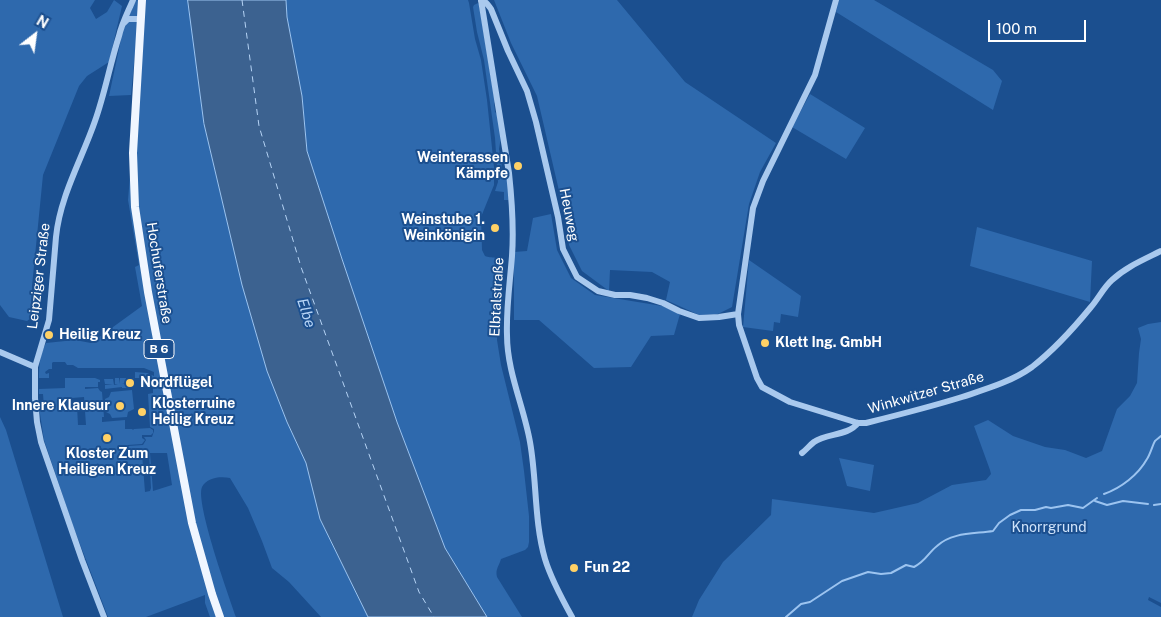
<!DOCTYPE html>
<meta charset="utf-8">
<style>
body{margin:0}
#map{position:relative;width:1161px;height:617px;overflow:hidden;background:#1b4f8f;font-family:"Public Sans",sans-serif}
canvas{display:block}
.north{position:absolute;left:10px;top:10px;width:50px;height:50px;-webkit-text-stroke:4px #1b4f8f;paint-order:stroke;rotate:30deg;font-size:14px;font-weight:700;line-height:20px;text-align:center;color:#fff}
.north::after{content:'';display:block;margin:auto;width:18px;height:22px;background:#fff;clip-path:polygon(50% 0,100% 100%,50% 72%,0 100%)}
.scale{position:absolute;left:988px;top:20px;width:98px;height:22px;box-sizing:border-box;border:2px solid #fff;border-top:0;padding-left:6px;font-size:15px;line-height:18px;white-space:nowrap;color:#fff;-webkit-text-stroke:4px #1b4f8f;paint-order:stroke}
</style>
<div id="map">
<canvas width="1161" height="617"></canvas>
<div class="north">N</div>
<div class="scale">100 m</div>
</div>
<script>
const g = document.querySelector('canvas').getContext('2d');
g.lineJoin = 'round';
function fillPath(path, color) {
  g.fillStyle = color;
  g.fill(path, 'evenodd');
}
function strokePath(path, color, width, dash) {
  g.strokeStyle = color;
  g.lineWidth = width;
  g.lineCap = dash ? 'butt' : 'round';
  g.setLineDash(dash || []);
  g.stroke(path);
}
function label(font, color, halo, rows, align = 'center') {
  g.font = font + ' "Public Sans",sans-serif';
  g.lineWidth = 4;
  g.setLineDash([]);
  g.textBaseline = 'middle';
  g.strokeStyle = halo;
  g.fillStyle = color;
  for (const [text, x, y, turn = 0] of rows) {
    g.save();
    g.translate(x, y);
    g.rotate((+turn || 0) * Math.PI / 180);
    g.textAlign = isNaN(turn) ? turn : align;
    if (halo) g.strokeText(text, 0, 0);
    g.fillText(text, 0, 0);
    g.restore();
  }
}
const green = new Path2D(`
 M0,0H95L90,8L96,19L107,12L114,0L122,6L109,62L87,76L79,86L43,175L32,286L31,318L27,321L9,317L0,305Z
 M136,0H140L131,95L109,96L123,30Z
 M145,0H188L204,124L242,285L267,371L287,422L306,463L320,519L368,617H321L289,582L272,568L262,541L248,508L230,478C221,476 207,477 202,487C195,502 229,597 236,617H210L205,603V595L146,617H108L73,526L44,440L39,407H44L43,394H39V389L65,388V378H95L100,380V382H98V387H85V389L98,388L100,391L102,392L104,417H102V422L125,420V429H132L133,430L134,429L150,428L153,430V433L151,435H142V438L145,440L142,444L128,445V446L143,445L146,440L144,437H152L154,431V429L150,427L148,394L153,393V388H147L146,378H135V372L147,373L154,376V372L144,368H78L73,365H67L65,362H53L52,363V369H49L45,372L46,374L49,373V378H39C39,366 40,354 46,343L75,340L91,343L142,306L135,267L139,265L128,200ZM84,397L86,425H78L77,406H75V403H72V398ZM149,453L151,488L150,491L145,492L142,454ZM150,453H167L172,485L153,491Z
 M286,0H468L469,3L475,39L481,60L487,100L494,167V185L481,217L482,250L485,256C491,259 500,255 502,264L497,340L501,365L520,442L524,471L529,516V542L528,547L525,550L501,559C499,566 495,569 497,577L522,617H487L445,548L397,422L342,259L307,151L302,96L287,17Z
 M494,0H617L685,82L776,143L760,172L749,204L732,307L718,314L699,315L666,300L670,282L652,272L610,270L609,291L582,271L569,245L563,208L537,96L511,43Z
 M839,0H874L993,70L1002,81L993,110L836,12Z
 M478,3L479,4L495,102L494,103L495,112L497,114L501,137L499,149L503,173H507L509,200H504V192L495,191L498,182L495,138L484,60L477,32L473,7L474,5Z
 M810,94L865,128L846,159L792,127Z
 M551,214L557,250L571,278L595,295L662,306L680,314L674,335L651,336L631,367L594,368L539,320H514V252L527,251L533,218Z
 M977,227L1092,261L1090,302L970,266Z
 M749,260L801,296L798,317L781,314L780,323L774,322L773,331L743,327Z
 M1161,322V603L1149,597L1148,600L1161,607V617H692L699,600L723,562L771,515L772,499L874,513L918,503L952,485L986,480L991,474L990,470L974,426L988,420L1013,436L1045,447L1065,450L1086,458L1102,451L1117,409L1130,396L1137,383L1139,353L1141,339L1138,328L1148,324Z
 M115,378H119L120,384V378H126V383L122,384H127V378H134V383H131H134V386L131,387V388H122V387L105,389V385L113,384H105L104,379H113L114,385L118,384H115Z
 M132,390L134,409L128,412L127,417L112,418L110,414L106,412L105,399L109,397L111,392Z
 M0,417L6,430L63,617H0Z
 M839,458L874,465L870,491L847,486Z`);
const water = new Path2D(`
 M188,0H286L287,17L302,96L307,151L342,259L397,422L445,548L487,617H368L320,519L306,463L287,422L267,371L242,285L204,124Z`);
const stream = new Path2D(`
 M1104,494C1121,488 1138,475 1147,459C1150,455 1153,444 1155,441C1157,439 1159,438 1161,436
 M1095,501L1107,505L1123,501L1148,504
 M1154,505L1161,504
 M786,617L801,604L810,602L842,581L868,572L881,574L891,573L906,565L914,567C926,561 928,553 937,546C952,532 975,534 993,531L999,523L1010,515L1021,510H1035L1046,507L1051,508L1068,505L1083,508L1097,498`);
const ferry = new Path2D(`
 M242,0L259,126L301,267L419,592L434,617`);
const minor = new Path2D(`
 M481,0L509,173C512,201 514,228 512,256C510,282 506,309 507,335C507,372 524,407 530,442C537,481 534,521 545,559C551,579 562,599 572,617
 M836,0L815,75L763,181L753,208L738,314L739,325L757,378L762,387L790,402L858,423H866C898,415 930,407 962,397C986,389 1011,382 1032,367C1054,350 1073,329 1091,307C1098,299 1104,287 1112,280C1126,267 1143,260 1161,251
 M481,1C486,1 488,5 491,9L508,51L527,91L536,122L558,217L563,249L577,277L598,291L615,295H630L647,298L663,303L679,311L699,318L719,317L738,314
 M123,24L128,19H141
 M0,352L35,367
 M802,453C806,450 810,445 814,442C827,433 848,436 858,423
 M104,617L82,560L41,442L37,422L35,398V367L49,320L56,237C60,196 82,159 95,121C105,93 110,64 119,36C122,23 128,12 133,0`);
const major = new Path2D(`
 M142,0L133,153L135,207L148,292L192,523L212,594L220,617`);
const markers = [
 [518,166,5,"#ffd166"],
 [495,228,5,"#ffd166"],
 [49,335,5,"#ffd166"],
 [765,343,5,"#ffd166"],
 [130,383,5,"#ffd166"],
 [120,406,5,"#ffd166"],
 [142,412,5,"#ffd166"],
 [107,438,5,"#ffd166"],
 [574,568,5,"#ffd166"]
];
const shields = [
 [159,349,30]
];
const shieldNames = [
 ["B 6",159,349]
];
const poiNames = [
 ["Weinterassen",508,158,"right"],
 ["Kämpfe",508,174,"right"],
 ["Weinstube 1.",485,220,"right"],
 ["Weinkönigin",485,236,"right"],
 ["Heilig Kreuz",59,335],
 ["Klett Ing. GmbH",775,343],
 ["Nordflügel",140,383],
 ["Klosterruine",152,404],
 ["Heilig Kreuz",152,420],
 ["Innere Klausur",110,406,"right"],
 ["Kloster Zum",107,454,"center"],
 ["Heiligen Kreuz",107,470,"center"],
 ["Fun 22",584,568]
];
const streetNames = [
 ["Heuweg",569,215,79],
 ["Hochuferstraße",159,273,81],
 ["Leipziger Straße",39,276,-83],
 ["Elbtalstraße",497,297,-87],
 ["Winkwitzer Straße",926,393,-16]
];
const parkNames = [
 ["Knorrgrund",1049,528]
];
const waterNames = [
 ["Elbe",306,313,72]
];
fillPath(green, '#2e69ad');
fillPath(water, '#3c6290');
strokePath(water, '#9cc4f0', 1);
strokePath(stream, '#9cc4f0', 2);
strokePath(ferry, '#b5d3f5', 1, [6, 5]);
strokePath(minor, '#a9c9ee', 6);
strokePath(major, '#f0f6ff', 8);
for (const [x, y, r, color] of markers) {
  const dot = new Path2D();
  dot.arc(x, y, r, 0, 2 * Math.PI);
  g.fillStyle = color;
  g.fill(dot);
  strokePath(dot, '#1b4f8f', 2);
}
for (const [x, y, w] of shields) {
  const box = new Path2D();
  box.roundRect(x - w / 2, y - 9.5, w, 19, 4);
  g.fillStyle = '#1b4f8f';
  g.fill(box);
  strokePath(box, '#fff', 1);
}
label('bold 12px', '#fff', null, shieldNames);
label('bold 14px', '#fff', '#1b4f8f', poiNames, 'left');
label('14px', '#fff', '#1b4f8f', streetNames);
label('14px', '#cfe3fa', '#1b4f8f', parkNames);
label('italic 15px', '#b5d3f5', '#1b4f8f', waterNames);
</script>
